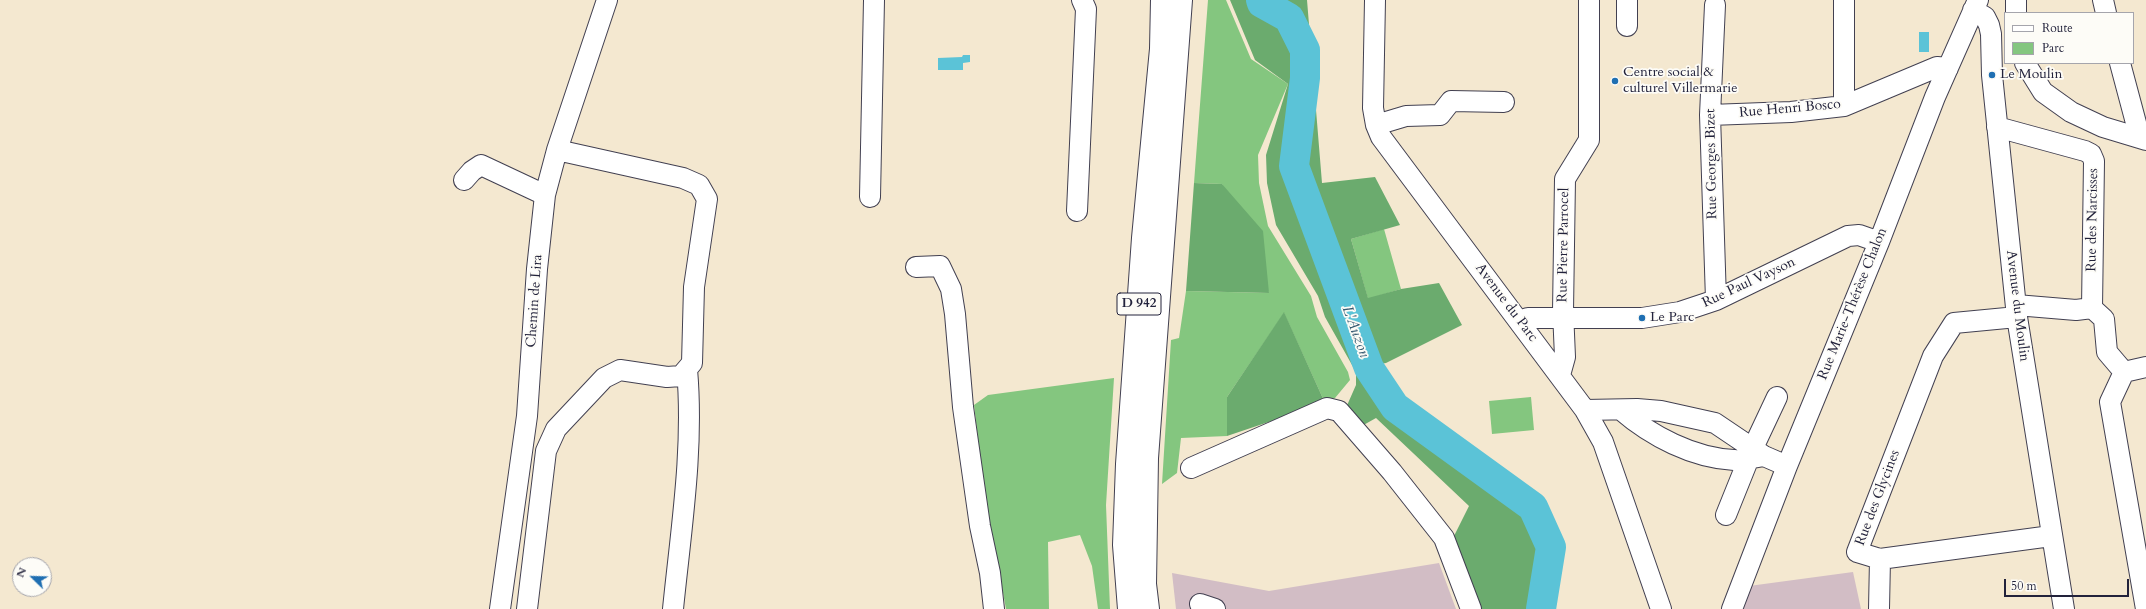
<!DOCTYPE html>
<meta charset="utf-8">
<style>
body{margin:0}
#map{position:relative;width:2146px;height:609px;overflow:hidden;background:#f4e8d0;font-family:Cardo,serif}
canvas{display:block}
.legend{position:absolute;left:2004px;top:12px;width:130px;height:52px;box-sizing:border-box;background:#fdfcf7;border:1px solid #a5a5ac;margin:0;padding:5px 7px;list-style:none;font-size:12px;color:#22223b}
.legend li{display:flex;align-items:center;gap:8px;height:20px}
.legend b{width:20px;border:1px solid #a5a5ac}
.north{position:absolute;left:12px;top:557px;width:40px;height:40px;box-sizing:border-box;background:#fdfcf7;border:1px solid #a5a5ac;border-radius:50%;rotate:293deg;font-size:11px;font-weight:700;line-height:16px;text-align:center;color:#22223b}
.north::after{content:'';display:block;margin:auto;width:14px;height:18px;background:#1f6fb2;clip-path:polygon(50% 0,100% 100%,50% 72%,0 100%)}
.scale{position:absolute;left:2004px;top:579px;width:125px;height:18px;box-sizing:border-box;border:2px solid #22223b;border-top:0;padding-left:5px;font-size:12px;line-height:14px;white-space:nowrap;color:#22223b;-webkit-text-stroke:3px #fdfcf7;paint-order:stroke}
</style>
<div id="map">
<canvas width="2146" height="609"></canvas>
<ul class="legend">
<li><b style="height:5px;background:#fff"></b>Route</li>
<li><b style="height:11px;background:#84c67f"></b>Parc</li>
</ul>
<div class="north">N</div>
<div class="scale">50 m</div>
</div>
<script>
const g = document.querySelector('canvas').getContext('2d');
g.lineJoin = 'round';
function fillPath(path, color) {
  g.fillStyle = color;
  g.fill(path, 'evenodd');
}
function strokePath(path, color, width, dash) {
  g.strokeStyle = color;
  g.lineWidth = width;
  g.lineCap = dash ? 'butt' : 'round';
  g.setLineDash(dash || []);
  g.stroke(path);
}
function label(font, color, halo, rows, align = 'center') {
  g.font = font + ' Cardo,serif';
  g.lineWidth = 3.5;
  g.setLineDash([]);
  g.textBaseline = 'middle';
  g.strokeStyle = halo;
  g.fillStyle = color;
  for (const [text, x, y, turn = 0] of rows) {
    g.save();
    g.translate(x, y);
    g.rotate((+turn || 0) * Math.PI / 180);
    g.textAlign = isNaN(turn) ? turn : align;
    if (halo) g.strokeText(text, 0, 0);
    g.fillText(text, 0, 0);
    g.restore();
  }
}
const industrial = new Path2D(`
 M1439,563L1456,609H1176L1172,573L1269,591Z
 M1853,572L1861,609H1740L1749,586Z`);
const green = new Path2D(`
 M1208,0H1226L1251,59L1288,84L1258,155L1259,183L1268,226L1311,296L1317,317L1348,372L1350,380L1335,398L1325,403L1284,313L1227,397V436L1181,438L1177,473L1162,484L1171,340L1179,338L1186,291L1269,293L1222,184L1194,183Z
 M1384,229L1401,289L1368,299L1351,239Z
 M1114,378L1106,505L1110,609H1098L1092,566L1080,535L1048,542L1049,609H1006L984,490L974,405L988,395Z
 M1531,397L1534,430L1492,434L1489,401Z`);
const forest = new Path2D(`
 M1230,0H1307L1322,183L1375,177L1400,225L1351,239L1368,298L1401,289L1439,283L1462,325L1386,363L1364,367L1389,409L1528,512L1546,548L1536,609H1481L1453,538L1469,506L1376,418L1360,427L1345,410L1356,385V372L1325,317L1318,296L1276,225L1267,183L1266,155L1288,84L1255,60Z
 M1194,183L1222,184L1263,231L1269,293L1186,291Z
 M1284,312L1325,403L1227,436V397Z`);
const water = new Path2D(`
 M1919,32H1929V52H1919Z
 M963,55H970V62L963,63V70H938V58L962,57Z`);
const river = new Path2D(`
 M1261,0L1262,3L1289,18L1305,50V78L1294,166L1369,368L1395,407L1533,507L1551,547L1541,609`);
const minor = new Path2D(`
 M1375,0L1373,108L1376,125L1381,137L1585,410L1603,442L1661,609
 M1627,0V26
 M2016,0V13
 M2103,0L2106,13
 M1715,5L1710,115L1716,300
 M1973,10L1985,17L1989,25L1991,34L1992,75L2017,317L2064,609
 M2025,63L2043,92L2071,112L2103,127L2146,140
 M2120,63L2140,138
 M1844,106V0
 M1710,115L1791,112L1844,106L1937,67L1948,68
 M1376,125L1406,116L1440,115L1451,101L1504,102
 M1997,127L2085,151L2091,154L2094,161L2092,308
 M464,180L472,171L481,165L545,195
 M870,197L874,0
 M1077,211L1086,9L1082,0
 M916,267L940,266L951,289L955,314L963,407L980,526L990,573L994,609
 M2016,305L2076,310L2092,308
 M2092,308L2104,319L2107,352L2124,372
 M2017,317L1954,323L1933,356L1857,552L1880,559L2051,536
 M1519,321L1528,318H1642L1680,312L1716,300L1848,236L1859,235L1879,242
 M1560,375L1565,357L1563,311L1565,179L1589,140V0
 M1585,410L1637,409L1661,411L1715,423L1764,456L1787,466
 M1621,410C1651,436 1693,458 1734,460C1743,461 1755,457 1764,456
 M1191,468L1327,408L1339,411L1392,472L1444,538L1471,609
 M1726,515L1753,448L1777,397
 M1200,604L1215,609
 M500,609L527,416L537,269L545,195L557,150L607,0
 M527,609L546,451L556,429L604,378L620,370L667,377L681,376L692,363L694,287L707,199L699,185L683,178L557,150
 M673,609C681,529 694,449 687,369
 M1732,609L1787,466L1879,242L1935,97L1978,0
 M1879,609L1880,559
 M2146,609L2110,402L2124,372L2146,367`);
const major = new Path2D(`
 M1129,609L1124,545L1127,464L1143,238L1161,49L1162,0
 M1148,609L1145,584L1147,458L1181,0`);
const markers = [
 [1992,75,4,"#1f6fb2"],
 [1615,81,4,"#1f6fb2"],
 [1642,318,4,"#1f6fb2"]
];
const shields = [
 [1139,304,44]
];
const shieldNames = [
 ["D 942",1139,304]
];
const poiNames = [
 ["Centre social &",1623,73],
 ["culturel Villermarie",1623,89],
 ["Le Moulin",2000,75],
 ["Le Parc",1650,318]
];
const streetNames = [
 ["Rue Henri Bosco",1790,109,-5],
 ["Rue Georges Bizet",1712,164,-91],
 ["Rue des Narcisses",2093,220,-89],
 ["Rue Pierre Parrocel",1564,245,-89],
 ["Rue Paul Vayson",1749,283,-25],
 ["Chemin de Lira",535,301,-86],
 ["Avenue du Parc",1506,303,53],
 ["Rue Marie-Thérèse Chalon",1853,304,-68],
 ["Avenue du Moulin",2017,306,83],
 ["Rue des Glycines",1878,498,-69]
];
const waterNames = [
 ["L'Auzon",1355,332,70]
];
fillPath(industrial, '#d2bdc5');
fillPath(green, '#84c67f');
fillPath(forest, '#6bab6e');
fillPath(water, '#5bc3d7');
strokePath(river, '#5bc3d7', 30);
strokePath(minor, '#424051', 22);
strokePath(major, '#424051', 24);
strokePath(minor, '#fff', 20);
strokePath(major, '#fff', 22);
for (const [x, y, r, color] of markers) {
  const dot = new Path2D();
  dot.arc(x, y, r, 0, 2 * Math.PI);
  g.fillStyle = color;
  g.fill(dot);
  strokePath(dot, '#fdfcf7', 1.5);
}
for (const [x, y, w] of shields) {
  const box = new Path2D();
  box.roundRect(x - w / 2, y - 11, w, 22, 3);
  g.fillStyle = '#fdfcf7';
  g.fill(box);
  strokePath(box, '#22223b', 1);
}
label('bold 13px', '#22223b', null, shieldNames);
label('14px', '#22223b', '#fdfcf7', poiNames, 'left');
label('14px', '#22223b', '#fdfcf7', streetNames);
label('italic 15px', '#365a72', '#fdfcf7', waterNames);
</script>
